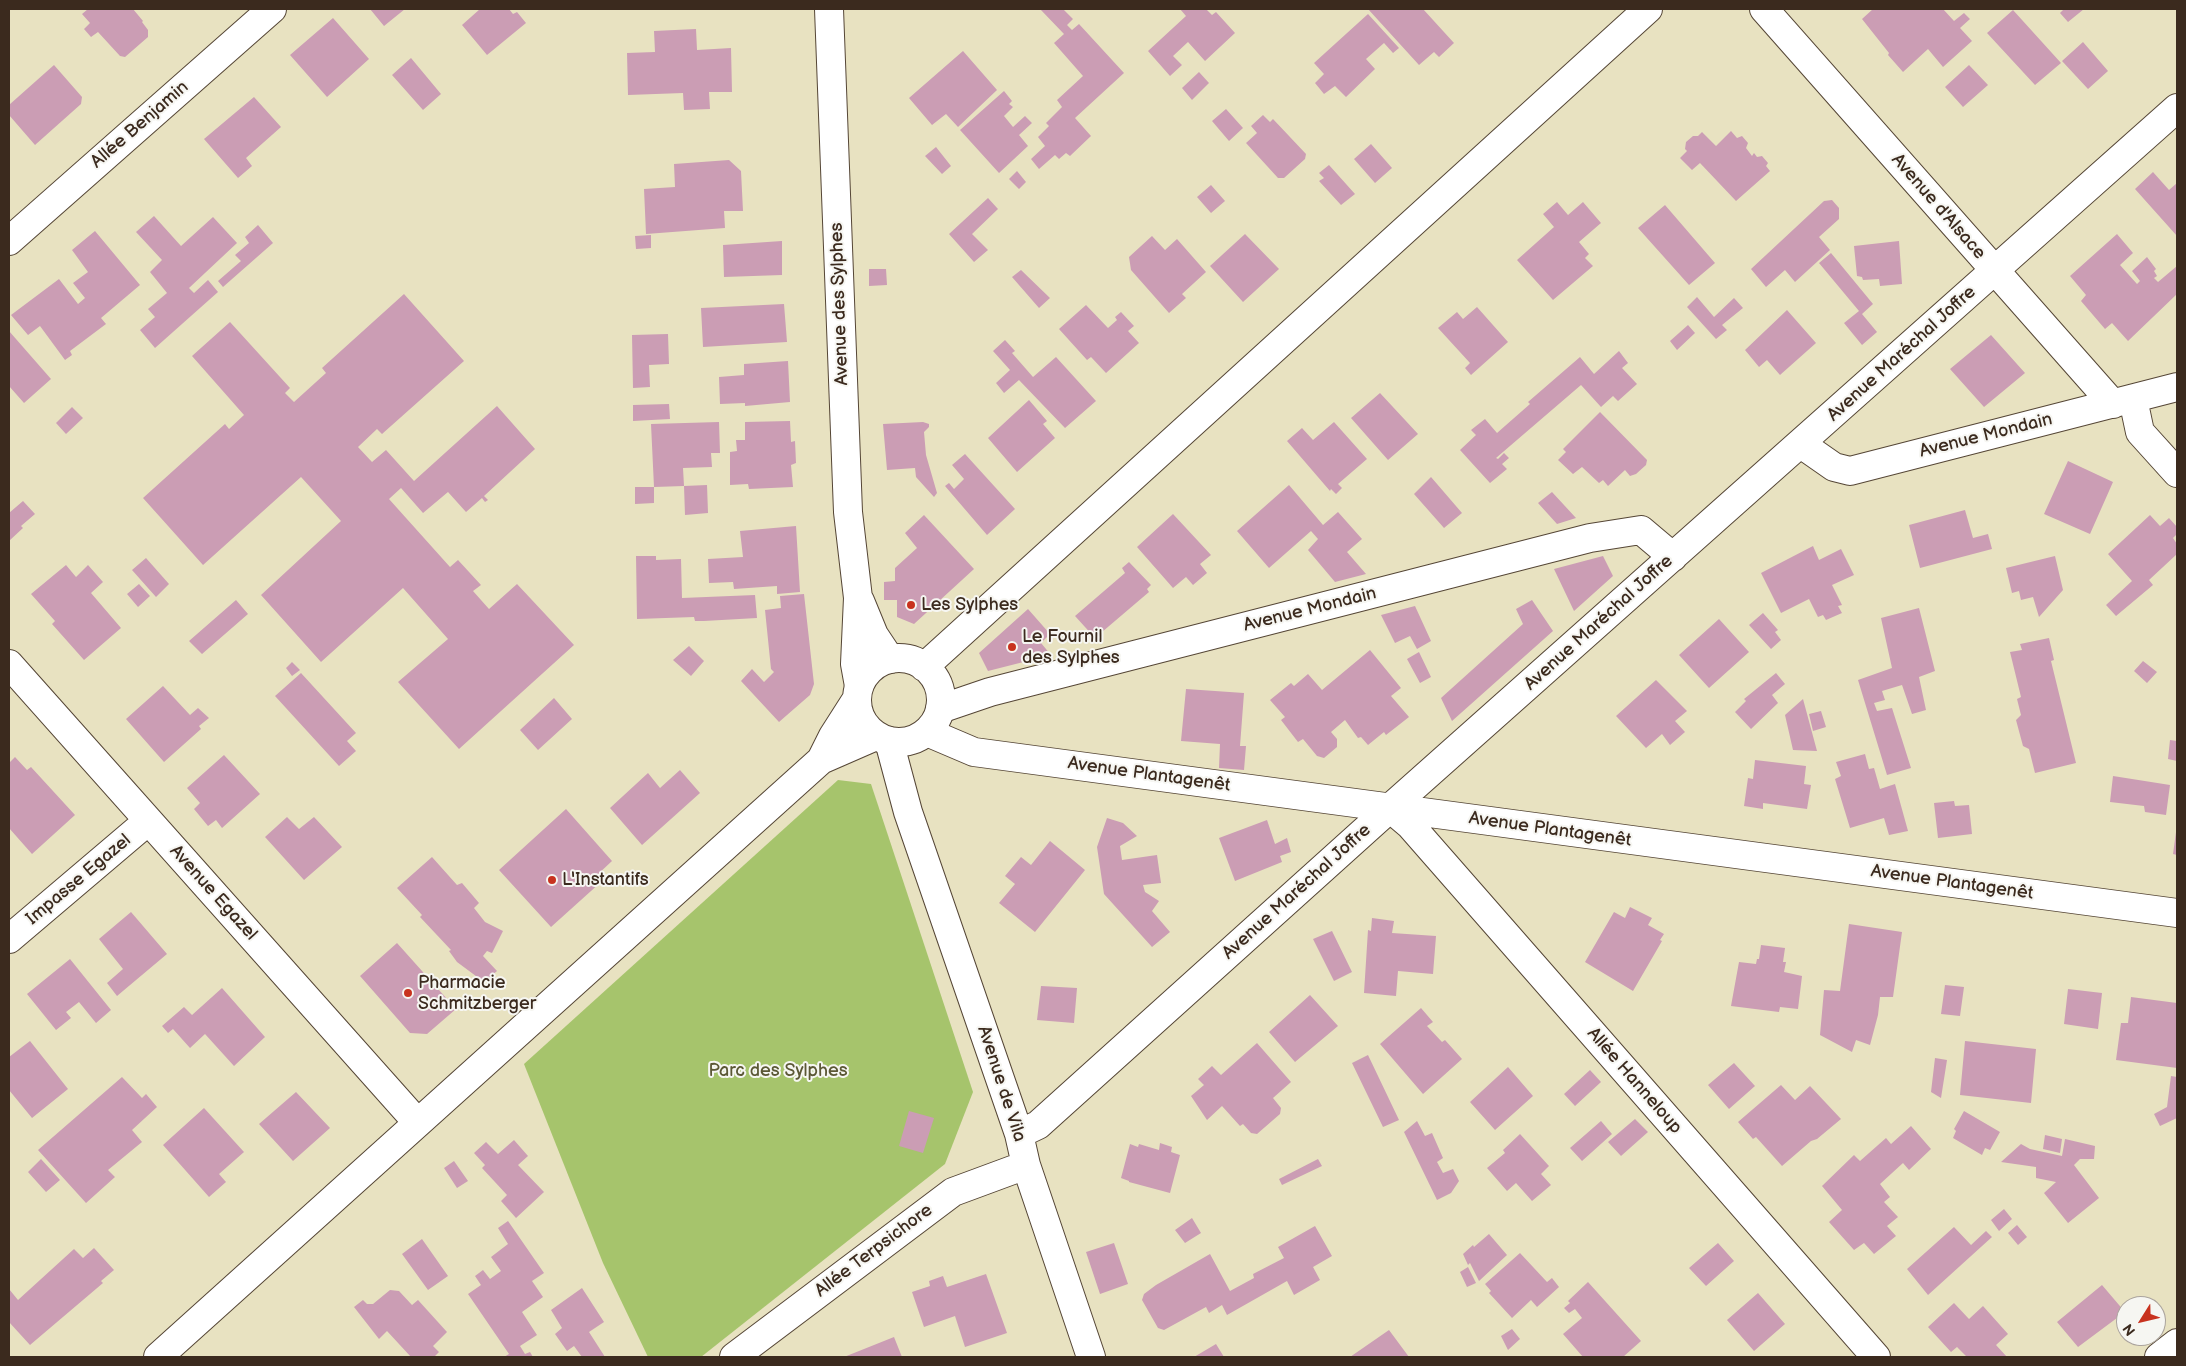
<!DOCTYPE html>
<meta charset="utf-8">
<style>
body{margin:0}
#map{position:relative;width:2186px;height:1366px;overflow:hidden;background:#e8e2c1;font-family:"Balsamiq Sans",sans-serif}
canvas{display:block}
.frame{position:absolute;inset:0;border:10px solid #3b2a1e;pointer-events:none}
.north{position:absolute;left:2116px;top:1296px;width:50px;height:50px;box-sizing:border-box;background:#f6f6f2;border:1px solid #aba49d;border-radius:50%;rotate:234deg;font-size:14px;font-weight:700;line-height:20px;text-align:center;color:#3b2a1e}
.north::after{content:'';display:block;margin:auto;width:18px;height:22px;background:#c8321e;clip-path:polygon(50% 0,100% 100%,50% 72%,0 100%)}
</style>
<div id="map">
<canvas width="2186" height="1366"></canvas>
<div class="frame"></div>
<div class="north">N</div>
</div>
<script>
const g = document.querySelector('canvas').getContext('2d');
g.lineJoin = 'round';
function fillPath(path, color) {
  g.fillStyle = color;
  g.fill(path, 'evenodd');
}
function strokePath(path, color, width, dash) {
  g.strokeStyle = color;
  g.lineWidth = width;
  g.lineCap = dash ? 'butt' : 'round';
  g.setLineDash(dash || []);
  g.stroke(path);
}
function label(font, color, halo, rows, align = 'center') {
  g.font = font + ' "Balsamiq Sans",sans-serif';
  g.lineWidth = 4;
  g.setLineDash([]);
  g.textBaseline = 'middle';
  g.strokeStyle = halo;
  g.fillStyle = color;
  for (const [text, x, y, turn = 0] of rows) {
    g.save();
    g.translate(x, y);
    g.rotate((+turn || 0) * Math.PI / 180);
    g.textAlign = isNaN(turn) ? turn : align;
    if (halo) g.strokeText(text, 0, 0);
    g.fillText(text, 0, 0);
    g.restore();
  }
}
const green = new Path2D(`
 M838,780L871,784L973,1092L945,1164L701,1357H648L603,1263L524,1064Z`);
const building = new Path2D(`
 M88,9H133L143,21L142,22L148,30V37L125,57L120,56L98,32L91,37L84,29L90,23L82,14Z
 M370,9H405L384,26Z
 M480,9H509L513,14L517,12L526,23L487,55L462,25Z
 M1040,9H1063L1073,19L1067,25L1072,30L1079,24L1124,73L1075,118L1091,136L1070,156L1066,153L1059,159L1055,155L1039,169L1031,159L1045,146L1038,137L1049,126L1046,123L1062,107L1057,100L1083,76L1054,43L1064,34Z
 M1180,9H1206L1212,15L1216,12L1235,33L1205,61L1188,42L1173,56L1182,65L1170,76L1148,51L1186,16Z
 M1368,9H1423L1454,43L1439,57L1434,52L1419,65Z
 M1873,9H1943L1954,21L1964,13L1970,19L1960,28L1972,41L1943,67L1928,49L1903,72L1888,55L1889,53L1862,19Z
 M2064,9H2084L2068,22L2060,13Z
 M2013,10L2061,63L2035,85L1987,33Z
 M1368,14L1399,48L1393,53L1384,43L1366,59L1375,69L1346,97L1335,86L1324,94L1315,83L1324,74L1314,63Z
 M333,18L369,59L327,97L290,55Z
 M696,29L697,50L731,48L732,92H709L710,109L684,110L683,93L628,95L627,53L655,52L654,31Z
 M2083,42L2108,71L2088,89L2062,61Z
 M963,51L997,90L958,127L946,114L932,125L909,98Z
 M411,58L441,94L423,110L392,75Z
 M54,65L82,97L81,104L35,145L9,115V105Z
 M1969,65L1988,85L1963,107L1945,87Z
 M1199,72L1209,83L1192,100L1182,88Z
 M1004,91L1012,101L1009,104L1013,107L1004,116L1013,127L1025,116L1032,123L1019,135L1028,146L999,173L960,130Z
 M254,97L281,127L246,158L252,166L238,178L204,139Z
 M1226,109L1243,128L1229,141L1212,121Z
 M1263,115L1270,122L1273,119L1306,154L1305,159L1284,178H1278L1246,143L1257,133L1251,126Z
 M1731,131L1737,138L1742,136L1748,143L1746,148L1752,156L1754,153L1757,157L1762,156L1768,163L1766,166L1770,171L1736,201L1700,163L1692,170L1680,158L1687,151L1685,149L1686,142L1693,136H1698L1702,132L1716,146Z
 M1371,144L1392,168L1375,183L1354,159Z
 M936,147L951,166L942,174L925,156Z
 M729,160L741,171L743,211H724L725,228L646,234L644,189L675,187L674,164Z
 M1329,165L1355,194L1341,205L1319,181L1324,178L1319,173Z
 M1017,171L1026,182L1019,189L1009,179Z
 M2153,172L2169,190L2177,183V236L2135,189Z
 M1211,185L1225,201L1211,213L1197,197Z
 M988,198L998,209L972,234L988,250L974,262L949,234Z
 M1832,200L1839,208V219L1819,237L1830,250L1795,282L1785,270L1766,287L1751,269L1824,201Z
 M1557,202L1568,215L1583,202L1601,223L1579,242L1589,254L1585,258L1593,266L1553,300L1517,260L1554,227L1543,214Z
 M1665,205L1715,263L1689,285L1638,228Z
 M154,216L181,246L213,217L237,243L189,288L194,293L208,280L218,292L155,348L140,330L155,317L148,309L167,293L150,272L162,260L136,232Z
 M258,225L273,243L223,287L218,281L241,261L235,255L249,243L245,237Z
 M95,231L140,285L101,318L106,324L70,351L72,355L65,360L40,326L28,335L11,315L59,279L78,304L85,298L73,283L88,272L72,250Z
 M1245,234L1279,269L1243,302L1210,266Z
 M2117,234L2133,253L2120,265L2137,284L2140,281L2132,271L2147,257L2156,269L2154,271L2157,276L2154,278L2158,282L2177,266V294L2128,341L2112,323L2105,329L2081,301L2086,295L2070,276Z
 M651,235V248L636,249L635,236Z
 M1152,236L1165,250L1177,239L1206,272L1182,294L1186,298L1169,313L1131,270L1129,257Z
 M782,241V275L724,277L723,245Z
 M1899,241L1902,284L1880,286L1879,279L1863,280L1862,277L1857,276L1854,246Z
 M1831,253L1873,304L1862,314L1877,332L1862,345L1844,323L1859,311L1819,263Z
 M869,269H886L887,285L869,286Z
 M1021,270L1050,298L1039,308L1012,277Z
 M404,294L464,361L382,434L377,429L358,447L372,462L386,450L414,481L497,406L535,449L484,496L488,500L485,502L482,498L466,512L448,492L423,513L401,488L389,499L450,567L458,560L481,585L473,591L489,609L517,584L574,645L459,749L398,682L448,639L403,588L321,662L261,595L341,521L301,477L203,565L143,498L225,424L229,429L244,415L192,356L230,322L290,388L285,393L294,402L326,373L322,368Z
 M1697,297L1714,317L1734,298L1743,308L1722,325L1727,330L1716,339L1687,307Z
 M784,304L787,342L703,347L701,308Z
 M1086,305L1108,328L1117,320L1115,317L1121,312L1134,326L1128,331L1139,343L1106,373L1091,357L1087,360L1059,329Z
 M1477,307L1508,342L1471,375L1465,368L1470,363L1438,328L1457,312L1463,319Z
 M1787,310L1816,343L1780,375L1767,360L1759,367L1745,350Z
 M1688,325L1695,333L1677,350L1670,341Z
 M9,331L51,379L24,403L9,386Z
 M668,334L669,364L649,365L650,387L633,388L632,335Z
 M1991,335L2025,373L1984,407L1950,369Z
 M1005,340L1015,351L1012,353L1033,377L1056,357L1096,401L1065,428L1019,380L1004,393L996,383L1010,370L993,351Z
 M1619,351L1628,363L1622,368L1637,384L1618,401L1613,396L1601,407L1581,385L1496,458L1498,459L1504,453L1509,458L1502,464L1507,469L1490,483L1460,450L1476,435L1471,430L1485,419L1497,433L1530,404L1528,402L1580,357L1594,374Z
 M788,361L790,402L745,406V403L720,404L719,377L744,375V364Z
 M1380,393L1418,434L1388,460L1351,418Z
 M1029,400L1047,421L1043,424L1055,438L1017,472L988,438Z
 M669,404L670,419L633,421V405Z
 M72,407L83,418L66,434L56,423Z
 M1600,412L1647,460L1646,465L1636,474L1630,476L1625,470L1608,486L1603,480L1599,483L1582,467L1573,474L1558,460L1566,452L1563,449Z
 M790,421L791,442L795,441L796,463L791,465L793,487L749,489L748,484L730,485V452L737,451L736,440H745V422Z
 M719,422L720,453H711L712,467L683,468L684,486L654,487L651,424Z
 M923,422L929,424V427L924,432L926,455L937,493L934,497L916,477L915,468L887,470L883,424Z
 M1334,422L1367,459L1338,484L1342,488L1336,494L1331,489L1330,491L1287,441L1302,428L1313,440Z
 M965,454L1015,509L987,535L945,486L949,483L954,489L964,479L952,465Z
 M2068,461L2113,482L2090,534L2044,514Z
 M1431,477L1462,513L1444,528L1414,494Z
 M707,485L708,513L685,515L684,486Z
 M1289,485L1323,525L1338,512L1362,539L1347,552L1366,574L1335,582L1308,550L1318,539L1311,531L1269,568L1237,531Z
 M635,487H654V503L635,504Z
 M1552,492L1576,518L1557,524L1538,503Z
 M23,501L35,514L21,526L23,528L9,541V513Z
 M1965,510L1973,538L1988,534L1992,549L1920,568L1909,525Z
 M1173,514L1211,555L1200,564L1207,573L1193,585L1186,577L1173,588L1137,547Z
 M924,515L974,569L914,624L897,617V600H884V582L895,581V568L917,548L905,533Z
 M2150,515L2160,526L2169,518L2177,527V534L2173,538L2177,544V554L2149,580L2153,585L2116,616L2106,605L2132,581L2108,554Z
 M796,526L800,592L777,594V586L734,589L733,582L709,583L708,559L743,557L740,531Z
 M1813,546L1819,560L1841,549L1854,575L1832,585L1842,605L1838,606L1842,613L1826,620L1823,615L1818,617L1809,599L1781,613L1761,573Z
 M636,556H656V560L681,559L682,598L755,595L757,618L704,621H695L694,617L637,619Z
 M1603,556L1613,576L1574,611L1554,569Z
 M2055,556L2063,590L2039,617L2033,597L2021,600L2019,591L2012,593L2006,568Z
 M146,558L169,584L156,597L132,570Z
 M1129,562L1151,585L1147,589L1149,592L1095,638L1075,616L1125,573L1122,568Z
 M66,565L76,577L88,565L103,582L91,593L121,628L84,660L52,624L55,621L31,594Z
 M139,584L150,596L138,607L127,594Z
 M804,594L814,684L810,695L779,722L741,681L752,669L764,682L774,672L771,669L765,610L781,608L780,596Z
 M236,600L248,614L202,654L189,641Z
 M1532,600L1553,631L1452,721L1441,698L1523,624L1516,609Z
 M1415,606L1431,641L1417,649L1410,636L1395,643L1381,615Z
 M1919,608L1935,671L1919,677L1926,710L1912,714L1902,685L1882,691L1885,700L1874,703L1877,711L1892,708L1911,768L1887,775L1858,680L1892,668L1881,618Z
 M1028,609L1050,634L1041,643L1051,655L988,671L979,653Z
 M1763,613L1778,630L1775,632L1781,640L1771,649L1749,625Z
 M1719,619L1749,652L1709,688L1679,655Z
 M2049,638L2054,660L2051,661L2076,763L2035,773L2029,749L2023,746L2016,720L2021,715L2017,699L2021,697L2010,652L2022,650L2020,644Z
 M689,646L704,661L691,676L673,660Z
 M1370,650L1401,688L1391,696L1409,717L1386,735L1384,732L1368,745L1361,737L1358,738L1345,720L1331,732L1337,739V747L1324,758L1317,756L1303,739L1298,742L1281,720L1285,717L1270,700L1291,683L1294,686L1308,674L1322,690Z
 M1419,652L1431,677L1420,683L1407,659Z
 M2143,661L2157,672L2147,683L2134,671Z
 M292,662L300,670L292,676L286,668Z
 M301,673L356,733L347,741L356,751L339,766L275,696Z
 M1776,673L1785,684L1772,695L1778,703L1751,729L1735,712L1746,701L1744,699Z
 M1656,680L1687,711L1675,721L1685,732L1670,745L1662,734L1646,748L1616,716Z
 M163,686L190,715L198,708L209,718L199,726L201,729L164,762L126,719Z
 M1186,689L1244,693L1240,746H1246L1244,770L1219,768L1220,744L1181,741Z
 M554,698L572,719L538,750L520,730Z
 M1803,699L1817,751L1793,750L1785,715Z
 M1821,711L1826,727L1813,731L1809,714Z
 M2170,740L2177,741V761L2168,759Z
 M1865,754L1869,769L1874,768L1880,789L1895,784L1908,831L1889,835L1884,818L1850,828L1835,779L1841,776L1836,762Z
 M224,755L260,794L222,828L216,820L208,826L194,809L200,803L187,788Z
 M15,757L27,770L31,767L75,815L32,854L9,828V763Z
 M1755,760L1806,766L1804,784L1811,785L1807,809L1763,803V809L1744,806L1748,778L1753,779Z
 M680,770L700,793L642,845L610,808L648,773L660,788Z
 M2113,776L2170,785L2166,815L2145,812L2144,806L2110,802Z
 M1954,801L1955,806L1969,805L1972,834L1938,838L1934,803Z
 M566,809L612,861L596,876L601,882L551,927L499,870Z
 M287,817L299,829L314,817L342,847L304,880L265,837Z
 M1107,818L1123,823L1137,836L1120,846L1122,860L1157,855L1161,883L1143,885L1145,892L1159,901L1152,911L1170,932L1152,947L1104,894L1097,847Z
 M1267,820L1275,844L1287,838L1291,852L1280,856L1282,862L1235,881L1219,838Z
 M2176,832L2177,833V855L2173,854Z
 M1050,841L1085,870L1035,932L999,903L1015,884L1005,876L1021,857L1031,865Z
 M432,857L457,885L462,883L479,903L474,908L485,922L503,931L492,953L487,951L483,956L497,971L484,982L457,962L449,951L451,950L420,917L422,915L397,888Z
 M1630,907L1652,918L1648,925L1664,934L1660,940L1662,941L1633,991L1585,962L1614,912L1625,918Z
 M131,912L167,954L117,996L107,983L123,969L99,939Z
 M1372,918L1394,921L1392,933L1436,936L1433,974L1398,971L1396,996L1364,993L1368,930L1371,931Z
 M1849,924L1902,932L1893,997H1880L1878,1015L1870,1045L1856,1040L1852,1052L1820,1035L1824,990L1840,991Z
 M1332,931L1352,972L1334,981L1313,939Z
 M397,943L456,1009L427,1034L410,1033L360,976Z
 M1761,945L1785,948L1783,962H1786L1784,972L1802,976L1798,1009L1780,1007L1779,1012L1731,1006L1739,962L1756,964L1757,959H1759Z
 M70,959L111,1010L96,1023L79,1002L66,1012L71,1018L56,1030L27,994Z
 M1945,985L1964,987L1960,1016L1941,1014Z
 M1041,986L1077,988L1074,1023L1037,1020Z
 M222,988L265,1037L234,1066L205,1034L190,1048L173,1029L168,1033L162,1026L184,1007L192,1015Z
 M2068,989L2102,993L2098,1029L2064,1024Z
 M1310,995L1338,1026L1295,1062L1269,1032Z
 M2131,997L2177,1003V1068L2116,1060L2121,1023H2128Z
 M1421,1008L1433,1022L1427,1026L1442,1042L1445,1040L1462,1059L1423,1094L1380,1044Z
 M30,1041L68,1089L32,1118L9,1090V1057Z
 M1965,1041L2036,1049L2031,1103L1960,1095Z
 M1257,1043L1291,1082L1273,1098L1281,1108L1280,1114L1257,1134L1251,1133L1243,1124L1240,1126L1222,1106L1207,1120L1191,1096L1204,1085L1198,1079L1212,1066L1221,1075Z
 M1368,1055L1399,1120L1383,1127L1352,1063Z
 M1935,1058L1947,1060L1941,1098L1931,1092Z
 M1734,1063L1755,1086L1729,1109L1708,1085Z
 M1508,1067L1533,1096L1495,1130L1470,1102Z
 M1590,1070L1601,1082L1575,1106L1564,1094Z
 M2171,1076L2177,1077V1118L2160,1126L2154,1114L2167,1107Z
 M122,1077L142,1098L146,1094L157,1107L132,1130L142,1142L108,1170L115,1177L86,1203L38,1150Z
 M1781,1085L1795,1100L1810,1086L1841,1119L1817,1139L1811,1141L1782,1166L1756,1137L1753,1139L1738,1122Z
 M296,1092L330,1128L293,1161L259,1124Z
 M204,1108L244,1152L219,1174L226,1182L209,1197L163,1145Z
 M909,1111L934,1118L923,1153L899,1146Z
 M1964,1111L2000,1132L1990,1150L1985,1148L1982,1155L1953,1138L1956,1131L1954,1129Z
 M1635,1119L1648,1132L1621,1156L1608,1142Z
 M1417,1121L1425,1136L1432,1133L1443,1158L1437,1162L1443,1173L1453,1169L1459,1181L1451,1193L1437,1200L1404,1132Z
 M1601,1121L1612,1134L1582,1161L1570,1148Z
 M1911,1126L1931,1149L1909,1170L1903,1163L1880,1184L1890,1197L1884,1202L1898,1217L1887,1226L1896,1236L1874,1254L1864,1243L1854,1250L1829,1222L1842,1210L1822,1186L1854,1155L1860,1161L1886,1138L1891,1144Z
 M1520,1134L1549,1166L1541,1174L1551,1185L1532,1201L1516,1183L1507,1191L1487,1168L1505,1153L1503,1150Z
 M2045,1135L2062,1139L2060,1153L2043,1149Z
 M2065,1139L2095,1146L2094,1159H2080L2074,1165L2099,1198L2068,1223L2044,1193L2056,1182L2036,1178V1167L2001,1162L2021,1144L2030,1149L2062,1156Z
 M514,1140L528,1156L518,1165L544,1192L516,1218L501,1201L507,1195L482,1168L485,1165L474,1153L486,1142L498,1154Z
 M1160,1143L1172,1147L1171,1152L1180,1155L1170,1193L1129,1182V1181L1121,1178L1130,1144L1138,1147L1139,1144L1159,1150Z
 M41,1159L60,1180L46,1192L28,1172Z
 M1318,1159L1322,1166L1282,1185L1279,1179Z
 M454,1161L468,1181L457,1188L444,1168Z
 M2004,1209L2012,1219L1999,1231L1991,1220Z
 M1192,1218L1201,1233L1185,1243L1175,1230Z
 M508,1221L544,1273L532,1281L543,1297L522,1312L537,1335L520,1346L525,1354L530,1352L533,1357H504L509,1354L468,1294L481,1285L475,1276L483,1270L490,1279L501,1271L491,1257L508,1244L498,1228Z
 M2017,1225L2027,1237L2018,1245L2008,1233Z
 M1315,1226L1332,1256L1313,1267L1320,1280L1294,1295L1287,1281L1227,1315L1222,1305L1209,1313L1206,1307L1164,1330L1158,1328L1142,1300L1144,1294L1156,1285L1210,1254L1230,1291L1254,1278L1253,1274L1284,1258L1278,1247Z
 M1954,1227L1971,1245L1986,1231L1992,1237L1928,1295L1907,1269Z
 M1489,1234L1507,1255L1479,1281L1470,1263L1468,1265L1463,1254L1473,1245L1474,1247Z
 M422,1239L448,1276L428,1290L402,1254Z
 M1114,1243L1128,1284L1100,1294L1086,1252Z
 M1718,1243L1734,1261L1706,1286L1689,1268Z
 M94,1248L114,1270L101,1281L103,1283L30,1345L9,1322V1289L18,1300L74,1249L83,1258Z
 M1520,1253L1547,1282L1552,1278L1559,1287L1537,1307L1531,1300L1512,1318L1489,1293L1491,1291L1485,1284Z
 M1468,1267L1476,1283L1467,1287L1460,1272Z
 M986,1274L1007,1333L965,1347L955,1316L924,1327L912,1292L930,1286L929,1281L943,1276L947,1287Z
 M1588,1282L1641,1341L1623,1357H1583L1563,1334L1582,1318L1575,1309L1569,1313L1564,1308L1570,1303L1568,1301Z
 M2102,1285L2125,1312L2078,1347L2057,1322Z
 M582,1288L604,1322L589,1332L605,1357H582L574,1346L567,1351L555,1334L562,1328L551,1310Z
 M390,1290L399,1291L412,1305L418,1300L447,1332L433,1346L439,1352L434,1357H411L387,1331L379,1339L354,1307L363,1300L367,1304H373Z
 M1758,1293L1785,1324L1754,1351L1727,1320Z
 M1954,1303L1969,1319L1983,1306L2008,1334L1996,1345L2007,1357H1967L1957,1347L1951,1352L1928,1327Z
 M1512,1329L1520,1339L1508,1350L1501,1336Z
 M1389,1330L1409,1357H1350Z
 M894,1337L902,1357H844Z
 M1216,1344L1224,1357H1194Z`);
const minor = new Path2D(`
 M829,9L848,512L858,598L855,664L859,686
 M1764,9L2113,404
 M9,241L272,9
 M2133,399L2140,432L2177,473
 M1801,444L1834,467L1850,471L2177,387
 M860,601L874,635L890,659
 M9,664L417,1122
 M940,709L990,692L1590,538L1641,530L1673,557
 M927,732L974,752L2177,913
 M889,741L908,812L1019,1134L1026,1165L1091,1357
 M1390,808L1410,825L1876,1357
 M9,939L148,821
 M1019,1134L1038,1125L1390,808L2177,108
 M734,1357L953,1192L1026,1165
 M2159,1357L2177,1343`);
const tertiary = new Path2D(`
 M857 700a42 42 0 1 1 84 0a42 42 0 1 1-84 0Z
 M924,667L1648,9
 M821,760L833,736L856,700
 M158,1357L821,760L876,736`);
const markers = [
 [911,605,5,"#c8321e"],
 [1012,647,5,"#c8321e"],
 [552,880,5,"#c8321e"],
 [408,993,5,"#c8321e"]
];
const streetNames = [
 ["Allée Benjamin",140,125,-41],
 ["Avenue d'Alsace",1938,207,49],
 ["Avenue des Sylphes",840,304,-92],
 ["Avenue Maréchal Joffre",1902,354,-42],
 ["Avenue Mondain",1986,436,-14],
 ["Avenue Mondain",1310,610,-14],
 ["Avenue Maréchal Joffre",1599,623,-42],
 ["Avenue Plantagenêt",1149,775,8],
 ["Avenue Plantagenêt",1550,830,8],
 ["Impasse Egazel",79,880,-40],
 ["Avenue Plantagenêt",1952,883,8],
 ["Avenue Maréchal Joffre",1297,892,-42],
 ["Avenue Egazel",213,893,48],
 ["Allée Hanneloup",1634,1081,49],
 ["Avenue de Vila",1001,1084,72],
 ["Allée Terpsichore",874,1251,-37]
];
const poiNames = [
 ["Les Sylphes",921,605],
 ["Le Fournil",1022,637],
 ["des Sylphes",1022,658],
 ["L'Instantifs",562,880],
 ["Pharmacie",418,983],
 ["Schmitzberger",418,1004]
];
const parkNames = [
 ["Parc des Sylphes",778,1071]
];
fillPath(green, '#a6c46c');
fillPath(building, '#cb9db4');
strokePath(minor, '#554636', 30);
strokePath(tertiary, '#554636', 30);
strokePath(minor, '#fff', 28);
strokePath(tertiary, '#fff', 28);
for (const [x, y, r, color] of markers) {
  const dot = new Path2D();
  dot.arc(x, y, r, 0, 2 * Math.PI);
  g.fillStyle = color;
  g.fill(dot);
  strokePath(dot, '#f6f6f2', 2);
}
label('18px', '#3b2a1e', '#f6f6f2', streetNames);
label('18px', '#3b2a1e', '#f6f6f2', poiNames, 'left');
label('18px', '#5b5835', '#f6f6f2', parkNames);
</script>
